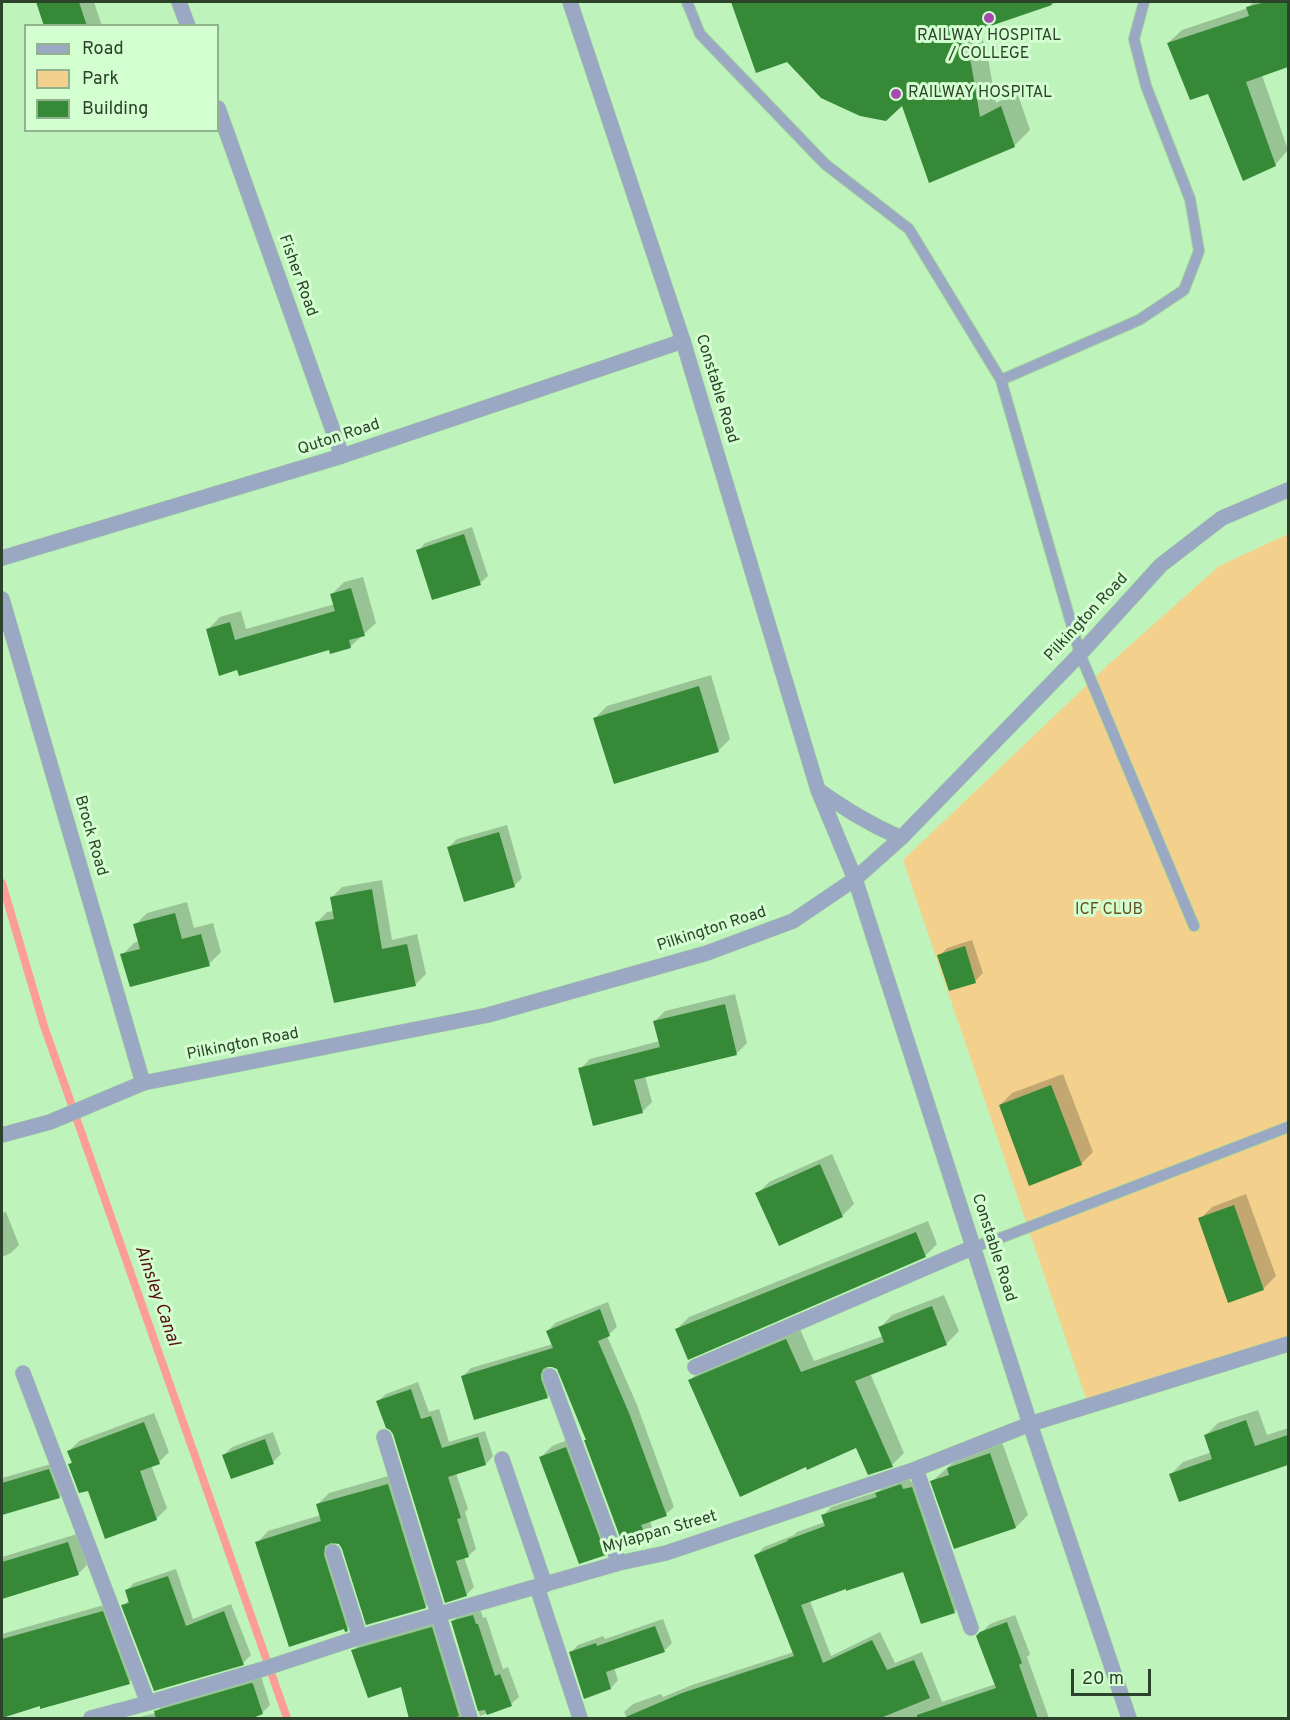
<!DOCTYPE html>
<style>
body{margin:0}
#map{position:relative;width:1290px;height:1720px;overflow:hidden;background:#bef4bb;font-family:Overpass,sans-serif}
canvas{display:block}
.frame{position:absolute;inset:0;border:3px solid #2c422b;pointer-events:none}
.legend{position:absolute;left:24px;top:24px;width:195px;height:108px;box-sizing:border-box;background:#d3fed0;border:2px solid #90b38e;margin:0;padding:8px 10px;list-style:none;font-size:18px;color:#2c422b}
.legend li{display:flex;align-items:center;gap:12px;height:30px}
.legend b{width:30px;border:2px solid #90b38e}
.scale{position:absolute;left:1071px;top:1669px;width:80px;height:27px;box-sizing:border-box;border:3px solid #2c422b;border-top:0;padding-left:8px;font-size:18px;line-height:21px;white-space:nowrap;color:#2c422b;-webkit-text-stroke:4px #d3fed0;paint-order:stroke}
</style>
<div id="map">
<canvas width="1290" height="1720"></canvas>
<div class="frame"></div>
<ul class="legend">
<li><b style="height:8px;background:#9aa8c3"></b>Road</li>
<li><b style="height:16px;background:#f3d18d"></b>Park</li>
<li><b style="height:16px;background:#368937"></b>Building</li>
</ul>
<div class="scale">20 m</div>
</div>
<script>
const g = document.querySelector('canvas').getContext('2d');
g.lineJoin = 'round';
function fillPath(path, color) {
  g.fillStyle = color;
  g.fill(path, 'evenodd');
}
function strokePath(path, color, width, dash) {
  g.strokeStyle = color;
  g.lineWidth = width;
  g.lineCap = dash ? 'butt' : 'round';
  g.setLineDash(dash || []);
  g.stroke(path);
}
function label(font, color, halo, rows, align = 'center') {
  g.font = font + ' Overpass,sans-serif';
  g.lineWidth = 6;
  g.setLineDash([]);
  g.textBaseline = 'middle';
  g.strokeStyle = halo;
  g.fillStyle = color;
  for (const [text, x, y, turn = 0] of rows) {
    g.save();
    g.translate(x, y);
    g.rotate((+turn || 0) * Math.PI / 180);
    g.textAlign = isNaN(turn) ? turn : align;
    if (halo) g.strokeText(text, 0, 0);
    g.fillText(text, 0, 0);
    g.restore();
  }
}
const green = new Path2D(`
 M1288,534V1342L1091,1413L903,860L1110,663L1219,566Z`);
const shadow = new Path2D(`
 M38,2H94L102,26H46Z
 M732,2H1059L977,29L986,47L996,103L1017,92L1030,130L1014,146L788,60L757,71Z
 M1253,2H1288V66L1262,75L1288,150L1275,165L1209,92L1168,43L1182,30L1248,8Z
 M472,527L488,576L480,583L418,551L425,543Z
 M363,577L376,623L351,646L331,652L330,649L238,669L208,629L220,617L241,611L246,629L335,604L332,594L344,582Z
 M711,675L730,739L718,751L595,718L607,706Z
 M507,825L522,878L514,886L449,847L457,839Z
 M382,880L392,940L417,934L426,974L416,984L317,922L327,912L334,911L332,897L342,887Z
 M187,902L194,928L213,923L221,952L209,964L122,955L134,943L139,941L135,925L147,913Z
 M972,940L983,973L975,981L939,956L947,948Z
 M735,994L747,1043L737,1053L645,1076L652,1102L642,1112L580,1069L590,1059L660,1041L655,1021L665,1011Z
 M1063,1074L1093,1152L1081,1164L1000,1105L1012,1093Z
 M832,1154L854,1204L842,1216L757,1194L769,1182Z
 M1246,1194L1276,1276L1264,1288L1229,1301L1200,1219L1212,1207Z
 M6,1212L19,1245L11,1253L2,1257V1213Z
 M928,1221L937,1244L925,1256L677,1329L689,1317Z
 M944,1295L959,1331L946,1344L870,1373L904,1453L892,1465L857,1446L690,1381L702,1368L799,1327L814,1361L883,1336L880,1328L892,1315Z
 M608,1302L617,1327L607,1336L637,1405L674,1507L666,1514L650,1520L652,1528L645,1536L588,1439L558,1368L548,1365V1371L555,1389L547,1397L463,1376L471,1368L553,1344L548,1331L555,1323Z
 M418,1382L429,1412L439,1409L449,1442L485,1431L493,1456L486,1464L456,1473L468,1509L465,1512L476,1549L468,1556L464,1557L474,1587L466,1595L395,1433L378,1401L386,1394Z
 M1258,1410L1267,1435L1288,1428V1463L1180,1500L1171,1474L1183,1462L1212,1452L1206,1435L1218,1423Z
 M154,1413L169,1452L159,1462L151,1465L167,1508L156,1519L89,1490L70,1464L73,1461L69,1451L79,1441Z
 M273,1432L281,1454L273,1462L224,1455L232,1447Z
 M578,1436L617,1541L605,1553L540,1458L552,1446Z
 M1002,1442L1028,1515L1016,1527L955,1547L932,1481L961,1456Z
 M58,1462L68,1489L59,1497L2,1514V1478Z
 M399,1473L437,1595L425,1607L340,1543L334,1542L358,1618L347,1629L257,1543L268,1531L321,1515L318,1504L329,1493Z
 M909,1477L911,1482L920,1479L963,1603L955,1611L922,1622L904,1570L847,1587L810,1601L831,1656L880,1632L895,1663L922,1652L942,1702L996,1684L978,1636L990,1624L1015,1615L1030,1654L1027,1657L1049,1718H627L624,1712L633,1704L661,1694L663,1697L692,1685L794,1652L756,1555L764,1547L794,1535L797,1532L825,1522L823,1516L831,1507L879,1491L885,1485Z
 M77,1534L87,1565L78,1574L2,1598V1557Z
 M176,1569L193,1619L231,1604L251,1655L243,1663L123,1606L130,1599L127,1590L134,1583Z
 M111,1603L138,1674L129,1682L107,1689L105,1684L2,1717V1634Z
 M480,1608L483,1618L486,1617L503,1669L508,1667L519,1697L511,1704L480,1716L452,1622L460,1614Z
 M663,1619L672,1643L664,1651L614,1668L618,1680L611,1688L570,1653L578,1645L603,1636L605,1639Z
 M439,1620L470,1718H410L402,1685L353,1651L360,1643Z
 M261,1676L270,1705L262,1713L245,1718H135L156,1713L164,1704Z`);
const stream = new Path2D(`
 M2,883L44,1026L287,1718`);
const building = new Path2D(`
 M36,2H79L87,26H44Z
 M731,2H1051L1052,5L958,37L971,63L980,117L1001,106L1015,147L929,183L902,106L886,121L860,116L821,98L787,62L756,73Z
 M1266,2H1288V67L1246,82L1276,166L1243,181L1208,94L1190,100L1167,43L1249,16L1246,7Z
 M464,534L481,585L432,600L416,550Z
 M351,588L365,636L349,640L351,648L330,654L329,650L239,676L237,670L219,676L206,629L230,622L235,640L335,611L330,594Z
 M699,686L719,752L614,784L593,718Z
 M499,832L515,887L464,902L447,847Z
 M372,889L382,949L407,944L416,986L334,1003L315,922L334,919L330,897Z
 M175,913L182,939L201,934L210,966L130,987L120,954L140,949L133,924Z
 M965,946L976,983L949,991L937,955Z
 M725,1004L737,1055L634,1080L643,1113L593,1126L578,1068L660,1047L653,1021Z
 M1051,1085L1082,1165L1029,1186L999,1105Z
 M820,1164L843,1217L779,1246L755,1193Z
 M1234,1205L1264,1290L1228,1303L1198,1218Z
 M916,1232L926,1257L688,1360L675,1329Z
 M932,1306L947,1345L855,1381L893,1467L868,1475L856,1448L807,1470L806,1467L740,1497L688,1380L786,1339L801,1372L884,1342L878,1327Z
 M600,1309L610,1336L598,1341L629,1413L667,1516L641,1525L646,1537L623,1545L584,1440H586L557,1369L552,1367H547L543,1369L541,1374V1379L548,1398L474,1420L461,1376L553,1348L546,1331Z
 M411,1389L421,1419L431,1416L442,1448L478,1437L486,1465L448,1477L461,1518L457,1519L469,1557L456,1561L467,1596L445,1603L393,1434L390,1430L386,1428L376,1401Z
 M1246,1420L1255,1446L1288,1435V1465L1179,1502L1169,1474L1212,1459L1204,1435Z
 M144,1422L160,1464L140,1471L157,1520L105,1539L88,1491L79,1493L68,1464L72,1463L67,1451Z
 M265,1439L274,1464L231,1479L222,1455Z
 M566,1447L606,1555L579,1564L539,1457Z
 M990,1453L1016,1528L954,1549L930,1481L949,1475L947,1468Z
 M49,1469L60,1498L2,1515V1483Z
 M388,1484L426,1608L366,1625L342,1549L339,1544L331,1543L325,1546L324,1555L348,1631L345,1632L344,1629L289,1647L255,1542L321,1521L316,1504Z
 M901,1484L903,1489L912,1487L955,1613L921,1624L903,1572L846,1591V1589L801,1605L823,1663L872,1640L887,1670L914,1660L930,1698L878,1719H621L682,1693L794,1656L754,1555L788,1541L787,1540L825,1526L821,1515L877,1497L875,1493Z
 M68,1542L79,1575L2,1599V1562Z
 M168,1576L186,1626L224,1611L244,1665L154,1691L121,1605L129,1603L125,1590Z
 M103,1611L130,1684L40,1709V1706L2,1718V1639Z
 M473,1615L476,1624H478L495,1676L500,1674L512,1706L487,1715L485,1710L478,1711L451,1621Z
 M1007,1622L1022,1663L1019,1665L1038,1719H917V1715L996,1688L976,1636L980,1632Z
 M655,1626L665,1652L606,1672L611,1689L584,1699L569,1652L596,1643L597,1646Z
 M432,1627L459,1716L450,1719H409L401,1687L368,1698L351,1650Z
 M251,1683L253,1684L263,1714L250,1719H156L154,1711Z`);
const service = new Path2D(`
 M687,2L700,34L825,164L909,229L1001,380L1080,654L1194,926
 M1001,380L1139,320L1184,290L1199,251L1190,199L1146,86L1134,39L1144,2
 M974,1247L1003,1237L1288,1127`);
const minor = new Path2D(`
 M179,2L188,26
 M218,108L342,456
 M2,558L342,456L683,341
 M2,599L143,1083
 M695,1367L974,1247
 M23,1373L148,1703
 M550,1376L619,1563
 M384,1437L470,1718
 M502,1459L545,1585
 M916,1469L971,1628
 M333,1552L360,1637
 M537,1587L580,1718
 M91,1718L148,1703L260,1670L360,1637L619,1563L666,1553L916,1469L1030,1424L1288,1344`);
const tertiary = new Path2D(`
 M570,2L683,341L818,790L855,879L1030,1424L1129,1718
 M818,790C847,810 869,824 901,838
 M2,1135L50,1122L143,1083L488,1015L707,953L793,921L855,879L901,838L1080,654L1161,565L1222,518L1288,490`);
const markers = [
 [989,18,6,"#a748b1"],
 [896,94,6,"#a748b1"]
];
const poiNames = [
 ["RAILWAY HOSPITAL",989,37],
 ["/ COLLEGE",989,55],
 ["RAILWAY HOSPITAL",908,94,"left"]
];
const streetNames = [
 ["Fisher Road",297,276,70],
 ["Constable Road",716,389,73],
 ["Quton Road",339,438,-18],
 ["Pilkington Road",1087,618,-47],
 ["Brock Road",90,836,74],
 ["Pilkington Road",712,930,-18],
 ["Pilkington Road",243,1045,-11],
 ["Constable Road",993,1248,72],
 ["Mylappan Street",660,1533,-16]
];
const parkNames = [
 ["ICF CLUB",1109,911]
];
const waterNames = [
 ["Ainsley Canal",156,1296,71]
];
fillPath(green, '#f3d18d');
fillPath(shadow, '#0003');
strokePath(stream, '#fd9d98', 8);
fillPath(building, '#368937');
strokePath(service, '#a1d09e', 12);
strokePath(minor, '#a1d09e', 16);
strokePath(tertiary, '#a1d09e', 16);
strokePath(service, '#9aa8c3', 10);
strokePath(minor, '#9aa8c3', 15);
strokePath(tertiary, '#9aa8c3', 15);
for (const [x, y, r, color] of markers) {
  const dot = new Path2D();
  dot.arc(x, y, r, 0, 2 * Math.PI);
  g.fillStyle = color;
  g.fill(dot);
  strokePath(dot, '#d3fed0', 2);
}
label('16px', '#2c422b', '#d3fed0', poiNames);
label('16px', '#2c422b', '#d3fed0', streetNames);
label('16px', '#654f21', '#d3fed0', parkNames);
label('italic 18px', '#580f13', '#d3fed0', waterNames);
</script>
